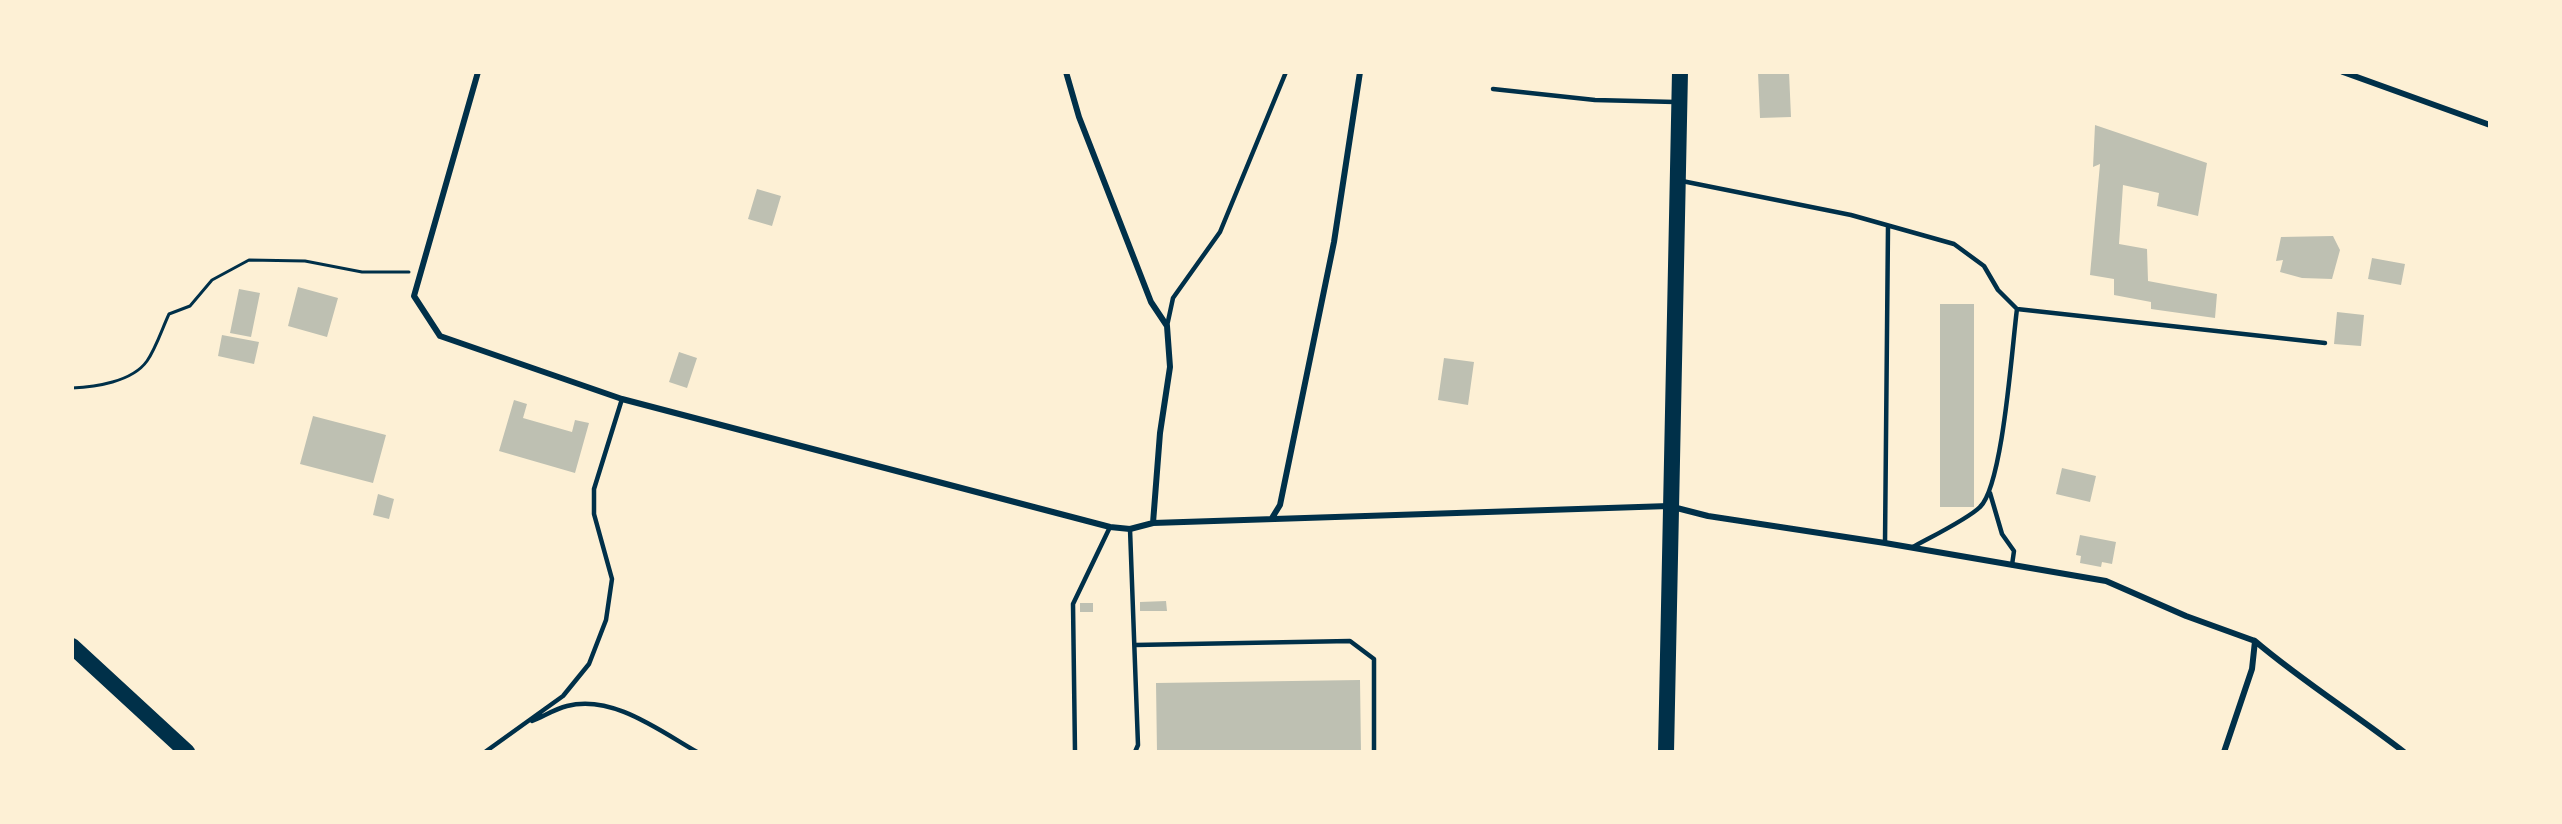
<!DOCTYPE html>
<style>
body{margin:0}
#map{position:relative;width:2562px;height:824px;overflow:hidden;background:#fdf0d5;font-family:Ubuntu,sans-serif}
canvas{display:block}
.frame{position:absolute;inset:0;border:74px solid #fdf0d5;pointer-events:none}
</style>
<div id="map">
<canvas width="2562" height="824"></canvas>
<div class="frame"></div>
</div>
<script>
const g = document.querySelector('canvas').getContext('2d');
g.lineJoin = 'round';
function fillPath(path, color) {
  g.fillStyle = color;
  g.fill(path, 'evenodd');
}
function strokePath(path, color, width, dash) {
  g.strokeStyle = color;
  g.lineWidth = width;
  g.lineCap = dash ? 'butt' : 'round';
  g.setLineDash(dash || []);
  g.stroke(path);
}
const building = new Path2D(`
 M1758,72H1789L1791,117L1760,118Z
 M2095,125L2207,163L2198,216L2157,206L2159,193L2123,185L2119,244L2147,249L2148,281L2217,294L2215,318L2151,309V302L2114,295V279L2090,275L2100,164L2093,167Z
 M757,189L781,196L772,226L748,219Z
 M2333,236L2340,250L2332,279L2302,278L2280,272L2283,260L2276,261L2281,237Z
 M2372,258L2405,264L2401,285L2368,279Z
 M298,287L338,298L327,337L288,326Z
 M239,289L260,293L251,337L230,333Z
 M1940,304H1974V507H1940Z
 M2337,312L2364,315L2361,346L2334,344Z
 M222,335L259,342L254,364L218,356Z
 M679,352L697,358L687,388L669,382Z
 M1444,358L1474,362L1468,405L1438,400Z
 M514,400L527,404L523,418L572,432L575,420L589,423L575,473L499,451Z
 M313,416L386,435L373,483L300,464Z
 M2062,468L2096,476L2090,502L2056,494Z
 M378,494L394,499L389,519L373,515Z
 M2080,535L2116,542L2112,564L2102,562L2101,567L2080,563L2081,556L2076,555Z
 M1166,601L1167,611H1140V602Z
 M1080,603H1093V612H1080Z
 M1360,680L1361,752H1157L1156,683Z`);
const path = new Path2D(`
 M72,388C95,387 132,382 147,361C156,348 162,329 169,314L190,306L212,280L249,260L305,261L362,272H409`);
const service = new Path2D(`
 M1493,89L1595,100L1675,102
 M1682,181L1851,215L1954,244L1984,266L1998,290L2017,309L2325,343
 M1167,326L1173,298L1220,232L1286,72
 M1990,493L2002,534L2014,551L2012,565
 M1130,529L1138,745L1135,752
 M1885,543L1888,227
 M1913,547C1929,538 1968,519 1980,507C2003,485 2012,346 2017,309
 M1135,645L1350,641L1374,659V752
 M532,721C544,716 555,709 567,706C612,694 660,731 697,752
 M485,752L563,696L589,664L606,620L612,579L594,514V489L622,399
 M1075,752L1073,604L1110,527`);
const minor = new Path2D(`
 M478,72L414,296L440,336L622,399L1110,527L1130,529L1153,523L1669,506L1708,516L1885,543L2106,581L2186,616L2255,641L2252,669L2224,752
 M1066,72L1079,117L1151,302L1167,326L1170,367L1160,433L1153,523
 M2343,72L2490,125
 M1272,518L1280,505L1334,242L1360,72
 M2255,641C2302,681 2355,714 2404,752`);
const trunk = new Path2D(`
 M72,646L187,752
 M1666,752L1680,72`);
fillPath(building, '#bec0b2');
strokePath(path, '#003049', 3);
strokePath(service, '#003049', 4.5);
strokePath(minor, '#003049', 6);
strokePath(trunk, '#003049', 16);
</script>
